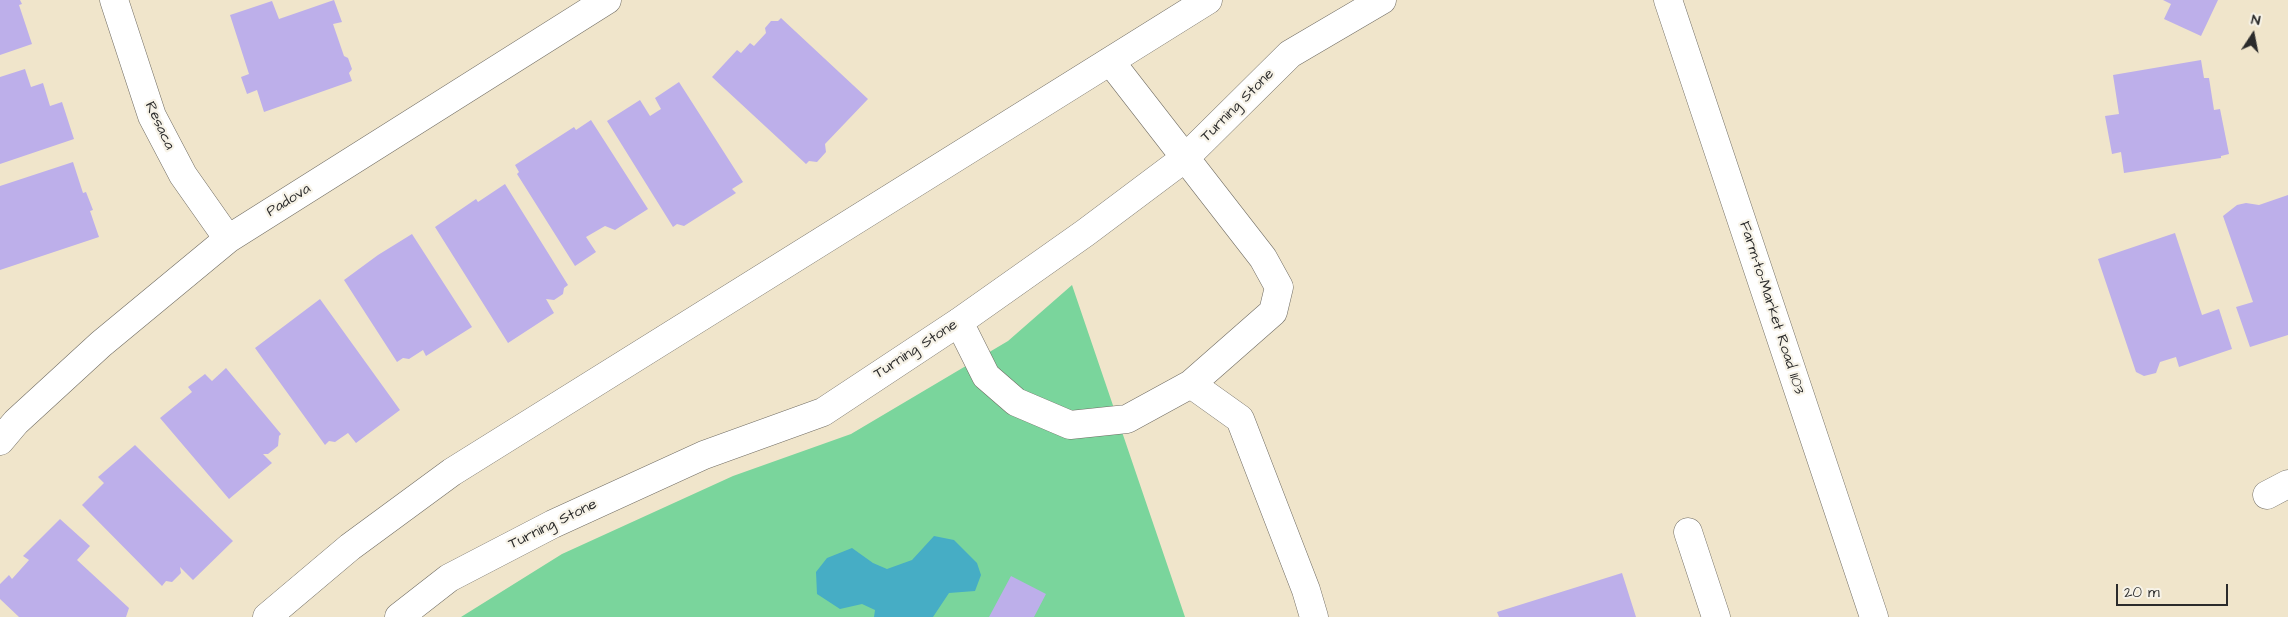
<!DOCTYPE html>
<style>
body{margin:0}
#map{position:relative;width:2288px;height:617px;overflow:hidden;background:#f0e5cb;font-family:"Architects Daughter",sans-serif}
canvas{display:block}
.north{position:absolute;left:2228px;top:10px;width:50px;height:50px;-webkit-text-stroke:4px #f7f3e8;paint-order:stroke;rotate:11deg;font-size:14px;font-weight:700;line-height:20px;text-align:center;color:#2b2b2b}
.north::after{content:'';display:block;margin:auto;width:18px;height:22px;background:#2b2b2b;clip-path:polygon(50% 0,100% 100%,50% 72%,0 100%)}
.scale{position:absolute;left:2116px;top:584px;width:112px;height:22px;box-sizing:border-box;border:2px solid #2b2b2b;border-top:0;padding-left:6px;font-size:15px;line-height:18px;white-space:nowrap;color:#2b2b2b;-webkit-text-stroke:4px #f7f3e8;paint-order:stroke}
</style>
<div id="map">
<canvas width="2288" height="617"></canvas>
<div class="north">N</div>
<div class="scale">20 m</div>
</div>
<script>
const g = document.querySelector('canvas').getContext('2d');
g.lineJoin = 'round';
function fillPath(path, color) {
  g.fillStyle = color;
  g.fill(path, 'evenodd');
}
function strokePath(path, color, width, dash) {
  g.strokeStyle = color;
  g.lineWidth = width;
  g.lineCap = dash ? 'butt' : 'round';
  g.setLineDash(dash || []);
  g.stroke(path);
}
function label(font, color, halo, rows, align = 'center') {
  g.font = font + ' "Architects Daughter",sans-serif';
  g.lineWidth = 4.5;
  g.setLineDash([]);
  g.textBaseline = 'middle';
  g.strokeStyle = halo;
  g.fillStyle = color;
  for (const [text, x, y, turn = 0] of rows) {
    g.save();
    g.translate(x, y);
    g.rotate((+turn || 0) * Math.PI / 180);
    g.textAlign = isNaN(turn) ? turn : align;
    if (halo) g.strokeText(text, 0, 0);
    g.fillText(text, 0, 0);
    g.restore();
  }
}
const green = new Path2D(`
 M1072,285L1185,617H461L562,554L733,476L851,434L1008,341Z`);
const water = new Path2D(`
 M934,536L954,540L977,563L981,575L975,591L949,593L933,617H874L875,610L862,604L840,609L817,594L816,572L827,558L852,548L873,563L887,569L912,560Z`);
const building = new Path2D(`
 M0,0H20L22,4L19,5L32,44L0,55Z
 M334,0L342,22L333,24L344,56L348,58L352,69L349,73L352,81L264,112L257,90L247,94L241,77L249,74L230,15L272,1L279,19Z
 M2163,0H2218L2201,36L2164,19L2171,4Z
 M781,18L868,99L825,144L826,152L817,162L809,161L806,164L712,77L737,50L741,53L750,43L754,46L766,33L765,28L771,21H778Z
 M2201,60L2204,78H2209L2214,110L2220,109L2229,154L2221,156V158L2124,173L2121,152L2112,154L2105,116L2119,114L2113,75Z
 M25,69L31,87L43,83L50,106L62,102L74,139L0,164V77Z
 M679,82L743,182L732,189L736,193L684,226L677,224L673,227L607,121L640,100L650,116L661,109L655,98Z
 M591,120L648,209L615,230L605,226L586,237L596,252L575,266L517,174L519,172L515,165L574,127L576,130Z
 M73,162L83,193L86,192L93,210L90,211L99,237L0,270V186Z
 M505,184L568,285L564,288L563,294L554,300L546,299L554,313L508,343L435,227L476,199L478,202Z
 M2288,195V335L2250,347L2236,307L2253,302L2223,216L2237,205L2246,203L2259,205Z
 M2175,233L2202,315L2219,309L2232,349L2179,367L2176,357L2160,362L2156,373L2144,376L2136,372L2098,259Z
 M412,234L472,327L426,356L423,350L409,359L403,358L397,362L344,280L378,255Z
 M320,299L400,410L356,443L348,433L335,442L329,441L325,445L255,348Z
 M226,368L281,434L279,436L278,446L268,454H263L272,463L229,499L160,418L192,392L188,387L205,374L212,381Z
 M135,445L233,541L193,580L180,567L181,573L172,582L166,581L162,586L82,505L104,483L98,477Z
 M60,519L90,546L77,560L129,608L126,617H19L0,599V584L9,575L12,579L29,560L23,556Z
 M1622,573L1636,617H1499L1497,612Z
 M1011,576L1046,594L1034,617H989Z`);
const minor = new Path2D(`
 M114,0L152,116L183,175L228,239
 M959,322L986,376L1016,402L1070,425L1127,419L1191,384L1273,312L1279,287L1263,258L1110,61
 M1191,384L1240,419L1306,590L1314,617
 M0,441L16,422L101,344L228,239L607,0
 M2267,495L2288,484
 M1688,532L1716,617
 M267,617L350,547L452,472L1208,0
 M399,617L449,578L553,524L704,455L823,412L959,322L1085,233L1185,158L1290,54L1382,0`);
const major = new Path2D(`
 M1668,0L1874,617`);
const streetNames = [
 ["Turning Stone",1238,106,-45],
 ["Resaca",159,126,65],
 ["Padova",289,201,-32],
 ["Farm-to-Market Road 1103",1771,308,72],
 ["Turning Stone",916,350,-33],
 ["Turning Stone",553,525,-26]
];
fillPath(green, '#7ad59c');
fillPath(water, '#46adc5');
fillPath(building, '#bdafea');
strokePath(minor, '#706c63', 29);
strokePath(major, '#706c63', 29);
strokePath(minor, '#fff', 28);
strokePath(major, '#fff', 28);
label('15px', '#2b2b2b', '#f7f3e8', streetNames);
</script>
